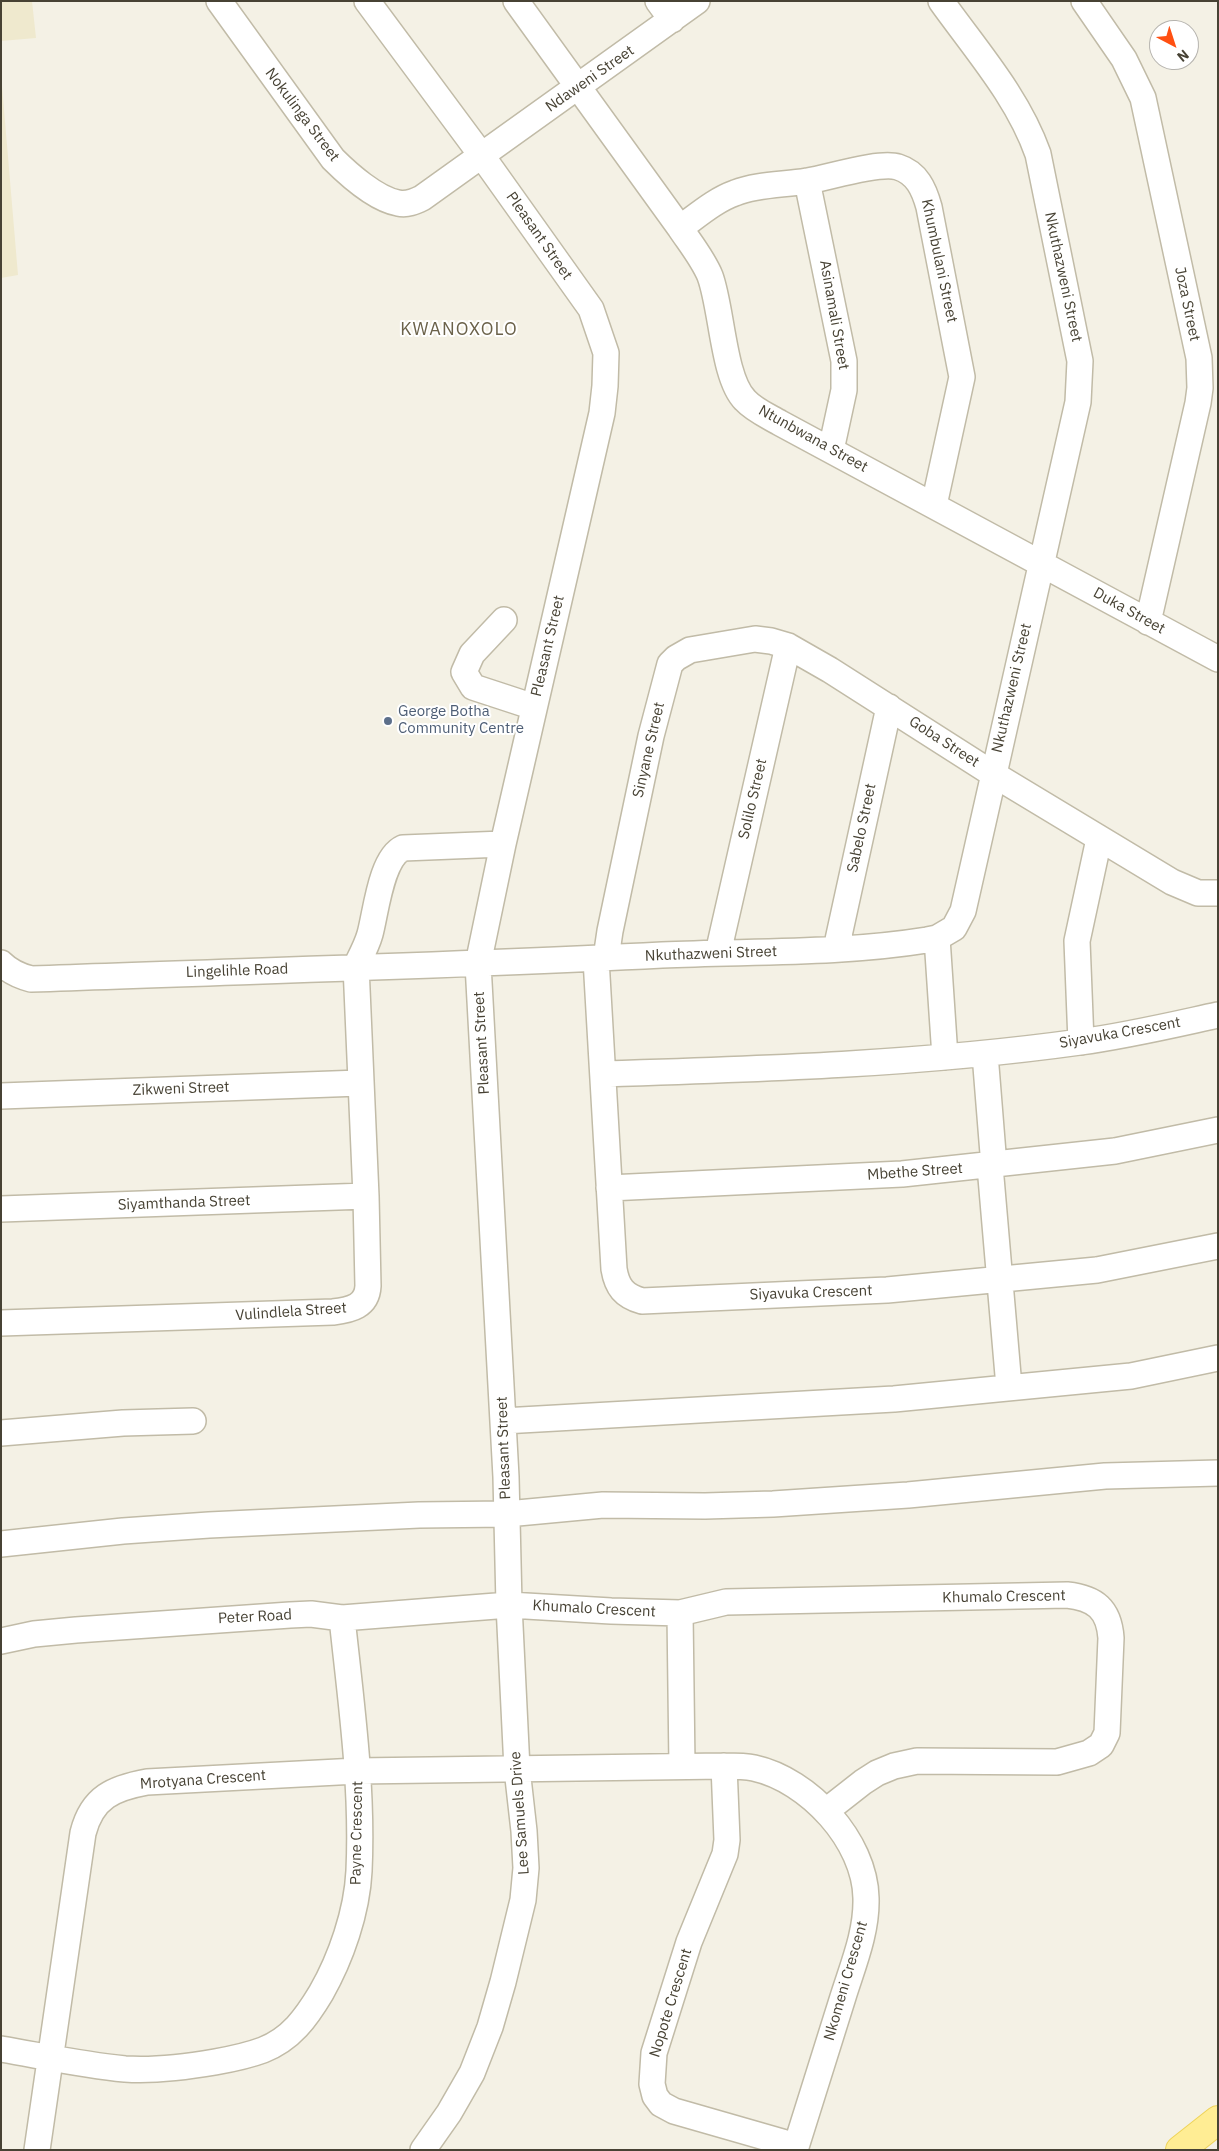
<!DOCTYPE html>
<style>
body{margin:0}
#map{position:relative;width:1219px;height:2151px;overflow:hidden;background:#f4f1e5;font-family:"IBM Plex Sans",sans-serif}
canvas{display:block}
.frame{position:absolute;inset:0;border:2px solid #474234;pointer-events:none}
.north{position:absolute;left:1149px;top:20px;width:50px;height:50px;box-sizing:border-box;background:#fff;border:1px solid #b5b3ae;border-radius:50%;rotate:140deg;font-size:14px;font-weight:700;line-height:20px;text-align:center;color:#474234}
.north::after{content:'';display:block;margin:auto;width:18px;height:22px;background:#ff5012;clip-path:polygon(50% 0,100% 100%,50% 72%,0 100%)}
</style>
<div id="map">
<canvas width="1219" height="2151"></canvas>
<div class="frame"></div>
<div class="north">N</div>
</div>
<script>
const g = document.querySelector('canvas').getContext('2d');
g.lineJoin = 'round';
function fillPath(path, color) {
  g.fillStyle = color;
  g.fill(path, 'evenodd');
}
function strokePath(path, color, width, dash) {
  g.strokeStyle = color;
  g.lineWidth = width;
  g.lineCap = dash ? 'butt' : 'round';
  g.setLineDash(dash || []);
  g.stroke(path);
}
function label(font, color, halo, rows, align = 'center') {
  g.font = font + ' "IBM Plex Sans",sans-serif';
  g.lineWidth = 4;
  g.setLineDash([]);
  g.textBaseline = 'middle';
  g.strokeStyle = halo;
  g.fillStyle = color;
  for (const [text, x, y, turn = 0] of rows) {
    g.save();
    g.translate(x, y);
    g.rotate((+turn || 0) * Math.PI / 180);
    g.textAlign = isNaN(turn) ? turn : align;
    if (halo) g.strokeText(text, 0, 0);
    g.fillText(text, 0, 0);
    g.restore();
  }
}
const education = new Path2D(`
 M1,1H32L36,38L1,41Z
 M1,74L18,275L1,278Z`);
const minor = new Path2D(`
 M219,1L333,159C348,174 376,199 398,203C407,205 414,202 422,198L697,1
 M367,1L482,156L591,309L606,353L605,386L602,413L503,844L478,964L506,1477L509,1605L517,1769L524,1831L526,1868L523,1900L503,1982L490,2027L472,2073L449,2113L423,2150
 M516,1L680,228C690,243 703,259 710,276C722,308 723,378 745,400C754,410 768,416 780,423L1218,659
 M658,1L672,20
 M1084,1L1124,59L1143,98L1199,358L1200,388L1198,403L1148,622
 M807,181L844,361V390L831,450
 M680,228C697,216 715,200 735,193C758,184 784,185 807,181C828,178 879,161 898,167C917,173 924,189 929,207L962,377L934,505
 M504,620L472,654L464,672L473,687L534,707
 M937,938L945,1057
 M836,949L889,707
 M718,953L788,646
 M606,958L610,931L651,736L670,664L676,658L690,650L755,639L771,641L788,646L830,670L993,774L1172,882L1198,893H1218
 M596,959L614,1269C617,1287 624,1296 642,1301L887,1290L1097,1270L1218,1246
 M1,963C10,972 19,976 31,979C241,971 452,966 662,955C750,951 840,954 927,940L937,938L954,928L963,911L1078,402L1080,361L1038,154C1018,97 976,50 941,1
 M1081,1042L1077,941L1099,839
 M985,1054L994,1166
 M603,1074C763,1069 922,1064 1080,1042C1126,1036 1172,1025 1218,1015
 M1,1096L360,1083
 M990,1166L1009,1387
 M609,1188L902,1174L1115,1151L1218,1130
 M1,1209L366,1196
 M1,1323L333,1312C351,1310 367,1306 368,1286L366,1196L356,966C361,956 367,945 370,934C376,912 381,858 403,848L503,844
 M503,1421L894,1399L1131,1376L1218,1358
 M1,1433L123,1423L193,1421
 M1,1544L123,1531L209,1525L419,1515L507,1514L603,1505L705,1506L773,1504L908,1495L1105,1476L1218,1473
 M680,1613L682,1766
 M1,1641L34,1634L76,1630L290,1615L311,1614L342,1618L509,1605L611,1611L680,1613L726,1602L1067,1595C1095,1598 1109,1609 1111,1638L1107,1733L1101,1745L1089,1753L1057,1762L917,1761L894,1766L877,1773L863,1782L826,1811
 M724,1766L727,1840L725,1854L689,1942L654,2053L652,2084L655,2096L661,2104L674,2111L796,2146
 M1,2049C42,2056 83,2065 125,2069C154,2071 186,2067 215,2062C232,2059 247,2056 263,2050C291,2039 306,2018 321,1993C341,1958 357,1912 359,1871C363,1787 351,1702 342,1618
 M37,2150L83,1833C92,1797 114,1788 147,1782L357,1771L724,1766C734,1766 745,1766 754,1768C809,1780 865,1841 866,1898C867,1932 853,1965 843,1997C827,2048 811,2099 795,2150`);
const major = new Path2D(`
 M1180,2150L1218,2120`);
const markers = [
 [388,721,5,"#5c6f8a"]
];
const streetNames = [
 ["Ndaweni Street",590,79,-35],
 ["Nokulinga Street",302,115,53],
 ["Pleasant Street",539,236,55],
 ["Khumbulani Street",939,261,78],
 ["Nkuthazweni Street",1063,277,78],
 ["Joza Street",1187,304,78],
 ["Asinamali Street",834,315,80],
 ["Ntunbwana Street",813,439,29],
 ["Duka Street",1129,611,29],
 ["Pleasant Street",548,646,-77],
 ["Nkuthazweni Street",1012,688,-77],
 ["Goba Street",944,742,33],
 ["Sinyane Street",649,750,-77],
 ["Solilo Street",753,799,-77],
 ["Sabelo Street",862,828,-78],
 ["Nkuthazweni Street",711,954,-2],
 ["Lingelihle Road",237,971,-2],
 ["Siyavuka Crescent",1120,1033,-10],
 ["Pleasant Street",482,1043,-93],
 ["Zikweni Street",181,1089,-2],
 ["Mbethe Street",915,1172,-4],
 ["Siyamthanda Street",184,1203,-2],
 ["Siyavuka Crescent",811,1293,-2],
 ["Vulindlela Street",291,1312,-4],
 ["Pleasant Street",504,1448,-92],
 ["Khumalo Crescent",1004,1597,-1],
 ["Khumalo Crescent",594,1609,3],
 ["Peter Road",255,1617,-3],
 ["Mrotyana Crescent",203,1780,-4],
 ["Lee Samuels Drive",520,1813,-94],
 ["Payne Crescent",357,1833,-89],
 ["Nkomeni Crescent",846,1981,-74],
 ["Nopote Crescent",671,2003,-73]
];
const serviceNames = [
 ["George Botha",398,712],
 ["Community Centre",398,729]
];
const quarterNames = [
 ["KWANOXOLO",459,330]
];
fillPath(education, '#efe9ce');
strokePath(minor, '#c1bba7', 28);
strokePath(major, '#eed359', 30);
strokePath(minor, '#fff', 25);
strokePath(major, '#ffed94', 28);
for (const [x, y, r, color] of markers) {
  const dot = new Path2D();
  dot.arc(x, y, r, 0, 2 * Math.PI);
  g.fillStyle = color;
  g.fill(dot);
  strokePath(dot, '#fff', 2);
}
label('15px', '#474234', '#fff', streetNames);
label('15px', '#4e5e75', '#fff', serviceNames, 'left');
g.letterSpacing = '1px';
label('18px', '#6b624a', '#fff', quarterNames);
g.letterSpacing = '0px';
</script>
